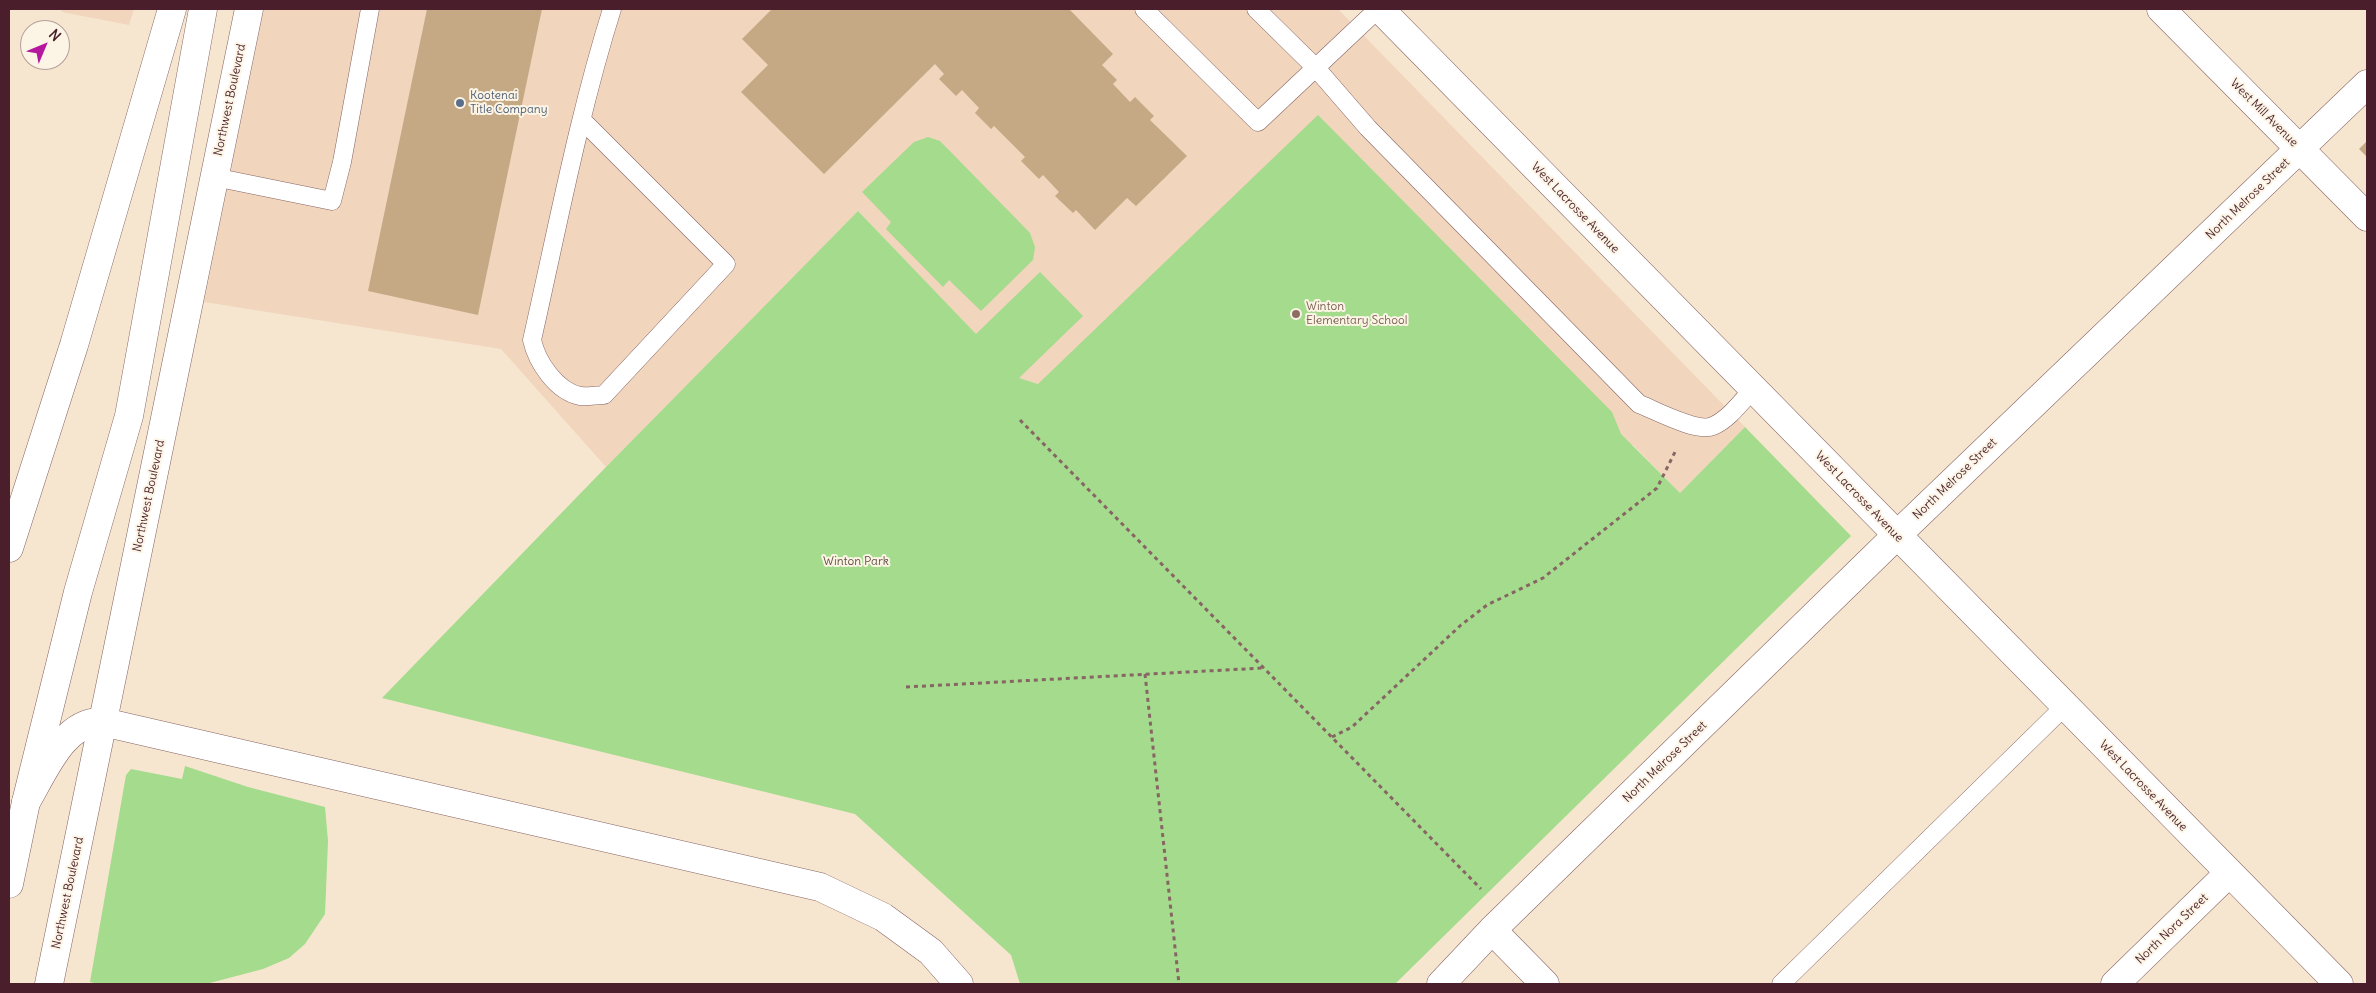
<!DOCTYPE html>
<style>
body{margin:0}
#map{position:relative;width:2376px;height:993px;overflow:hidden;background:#f7e6cf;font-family:Delius,sans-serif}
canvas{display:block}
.frame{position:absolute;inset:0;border:10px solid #4a1f2b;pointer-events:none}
.north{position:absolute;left:20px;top:20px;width:50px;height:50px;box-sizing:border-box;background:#fcf5e5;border:1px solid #b59f9b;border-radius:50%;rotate:45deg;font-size:14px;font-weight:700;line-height:20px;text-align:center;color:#4a1f2b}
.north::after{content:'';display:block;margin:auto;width:18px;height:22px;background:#b5179e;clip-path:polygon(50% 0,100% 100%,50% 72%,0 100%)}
</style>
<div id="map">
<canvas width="2376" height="993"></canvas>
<div class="frame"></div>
<div class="north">N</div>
</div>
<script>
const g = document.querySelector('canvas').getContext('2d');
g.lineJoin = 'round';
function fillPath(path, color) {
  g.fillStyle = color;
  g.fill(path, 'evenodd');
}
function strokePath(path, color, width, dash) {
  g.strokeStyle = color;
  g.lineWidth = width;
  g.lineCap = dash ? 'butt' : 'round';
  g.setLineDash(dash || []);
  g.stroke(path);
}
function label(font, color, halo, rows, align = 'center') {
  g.font = font + ' Delius,sans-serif';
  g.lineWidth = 4;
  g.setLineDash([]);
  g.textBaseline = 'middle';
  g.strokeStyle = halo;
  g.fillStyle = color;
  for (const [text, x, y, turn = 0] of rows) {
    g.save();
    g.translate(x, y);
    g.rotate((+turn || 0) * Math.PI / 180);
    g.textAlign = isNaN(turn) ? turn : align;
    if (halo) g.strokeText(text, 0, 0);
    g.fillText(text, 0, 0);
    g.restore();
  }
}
const built = new Path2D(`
 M61,9H134L129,25L62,12Z
 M264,9H1338L1745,427L1680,493L1633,445L1038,384L1018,378L858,211L606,467L501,349L204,302Z`);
const green = new Path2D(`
 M1318,115L1612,412L1621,434L1680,493L1745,427L1851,536L1395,984H1020L1011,955L855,814L382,698L606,467L858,211L976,334L1040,272L1083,316L1019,378L1038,384Z
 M928,137L940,141L1030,233L1035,247L1033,260L981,311L949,280L943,287L886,229L891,222L862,192L914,142Z
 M185,766L248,787L325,807L328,841L325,914L305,944L289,958L263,969L206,984H98L90,982L126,775L131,769L182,779Z`);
const building = new Path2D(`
 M427,9H542L478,315L368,291Z
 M772,9H1069L1113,54L1102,65L1117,80L1113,84L1130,102L1135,97L1154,116L1150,120L1187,156L1136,206L1127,198L1095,230L1076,210L1073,213L1055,196L1059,192L1043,175L1039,179L1021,161L1025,157L994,126L991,129L975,113L979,108L962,90L956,96L939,79L944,74L935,64L824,174L741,92L768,65L742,39Z
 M2367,141V157L2359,149Z`);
const path = new Path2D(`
 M1020,420L1481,889
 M1145,674L1179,984
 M906,687L1263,668
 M1332,737L1352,727L1461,625L1487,605L1543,578L1657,488L1676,450`);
const service = new Path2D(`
 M1144,9L1258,122L1378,9
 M1256,9L1316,68L1368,128L1639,404C1655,410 1697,433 1713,426C1729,419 1741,402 1753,389
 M582,120L726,264L604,395C597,395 587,397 580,396C556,391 537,362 532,340C557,230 578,117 612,9
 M214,177L332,201L342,162L370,9
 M1781,984L2065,706`);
const minor = new Path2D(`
 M1380,9L2339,984
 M2161,9L2367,217
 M1492,930L1545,984
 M1441,984L1492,930L1896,536L2367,84
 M2115,984L2228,874`);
const primary = new Path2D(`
 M9,884L26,802L78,592L129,416L203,9
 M49,984L249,9`);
const trunk = new Path2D(`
 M9,548L74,345L172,9
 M26,802C43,774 64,719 103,722L820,887L883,917L931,952L959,984`);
const markers = [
 [460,103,5,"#5c6f8a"],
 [1296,314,5,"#8d6e63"]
];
const serviceNames = [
 ["Kootenai",470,96],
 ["Title Company",470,110]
];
const streetNames = [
 ["Northwest Boulevard",230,100,-78],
 ["West Mill Avenue",2264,113,45],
 ["North Melrose Street",2248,199,-44],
 ["West Lacrosse Avenue",1575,208,46],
 ["North Melrose Street",1955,479,-44],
 ["Northwest Boulevard",149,496,-78],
 ["West Lacrosse Avenue",1859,497,46],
 ["North Melrose Street",1665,762,-44],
 ["West Lacrosse Avenue",2143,786,46],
 ["Northwest Boulevard",68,893,-78],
 ["North Nora Street",2172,929,-44]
];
const educationNames = [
 ["Winton",1306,307],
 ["Elementary School",1306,321]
];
const parkNames = [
 ["Winton Park",856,562]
];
fillPath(built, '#f1d5bd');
fillPath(green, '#a4db8d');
fillPath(building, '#c5a984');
strokePath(service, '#876564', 19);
strokePath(minor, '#876564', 29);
strokePath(primary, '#876564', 29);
strokePath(trunk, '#876564', 29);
strokePath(path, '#876564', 3, [4, 4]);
strokePath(service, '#fff', 18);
strokePath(minor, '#fff', 28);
strokePath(primary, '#fff', 28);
strokePath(trunk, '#fff', 28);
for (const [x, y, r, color] of markers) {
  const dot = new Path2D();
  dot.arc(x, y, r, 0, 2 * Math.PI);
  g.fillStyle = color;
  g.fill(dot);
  strokePath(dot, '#fcf5e5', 2);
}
label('12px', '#4e5e75', '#fcf5e5', serviceNames, 'left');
label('12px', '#4a1f2b', '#fcf5e5', streetNames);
label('12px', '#785e54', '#fcf5e5', educationNames, 'left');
label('12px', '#604e44', '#fcf5e5', parkNames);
</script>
